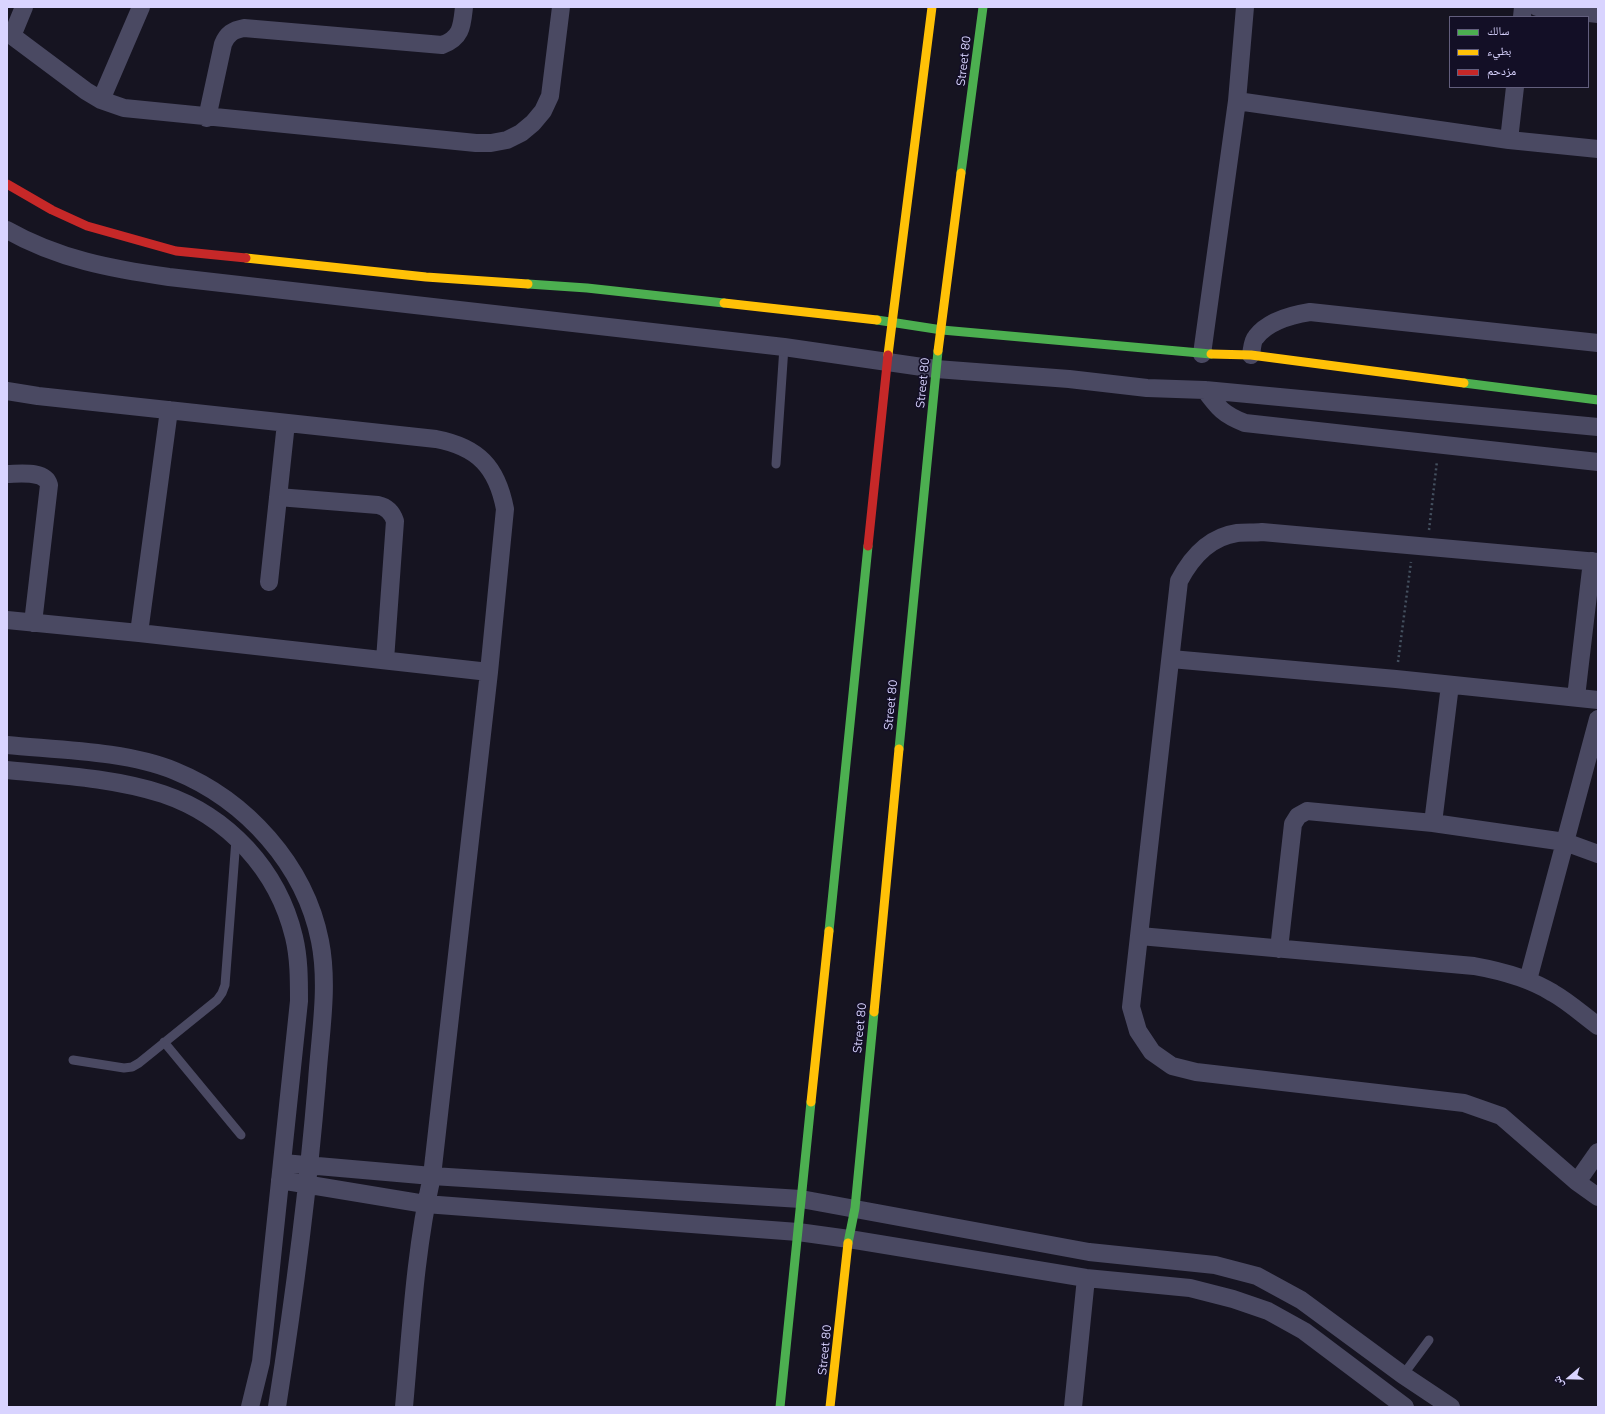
<!DOCTYPE html>
<meta charset="utf-8">
<style>
body{margin:0}
#map{position:relative;width:1605px;height:1414px;overflow:hidden;background:#161421;font-family:Mulish,"Noto Naskh Arabic",sans-serif}
canvas{display:block}
.frame{position:absolute;inset:0;border:8px solid #d9d4ff;pointer-events:none}
.legend{position:absolute;left:1449px;top:16px;width:140px;height:72px;box-sizing:border-box;background:#130f26;border:1px solid #625e7d;margin:0;padding:5px 7px;list-style:none;font-size:12px;color:#d9d4ff}
.legend li{display:flex;align-items:center;gap:8px;height:20px}
.legend b{width:20px;border:1px solid #625e7d}
.north{position:absolute;left:1549px;top:1358px;width:40px;height:40px;-webkit-text-stroke:3px #130f26;paint-order:stroke;rotate:250deg;font-size:11px;font-weight:700;line-height:16px;text-align:center;color:#d9d4ff}
.north::after{content:'';display:block;margin:auto;width:14px;height:18px;background:#d9d4ff;clip-path:polygon(50% 0,100% 100%,50% 72%,0 100%)}
</style>
<div id="map">
<canvas width="1605" height="1414"></canvas>
<div class="frame"></div>
<ul class="legend">
<li><b style="height:5px;background:#4caf50"></b>سالك</li>
<li><b style="height:5px;background:#ffc107"></b>بطيء</li>
<li><b style="height:5px;background:#c62828"></b>مزدحم</li>
</ul>
<div class="north">ش</div>
</div>
<script>
const g = document.querySelector('canvas').getContext('2d');
g.lineJoin = 'round';
function strokePath(path, color, width, dash) {
  g.strokeStyle = color;
  g.lineWidth = width;
  g.lineCap = dash ? 'butt' : 'round';
  g.setLineDash(dash || []);
  g.stroke(path);
}
function label(font, color, halo, rows, align = 'center') {
  g.font = font + ' Mulish,sans-serif';
  g.lineWidth = 3.5;
  g.setLineDash([]);
  g.textBaseline = 'middle';
  g.strokeStyle = halo;
  g.fillStyle = color;
  for (const [text, x, y, turn = 0] of rows) {
    g.save();
    g.translate(x, y);
    g.rotate((+turn || 0) * Math.PI / 180);
    g.textAlign = isNaN(turn) ? turn : align;
    if (halo) g.strokeText(text, 0, 0);
    g.fillText(text, 0, 0);
    g.restore();
  }
}
const path = new Path2D(`
 M1429,530L1437,461
 M1398,662L1411,562`);
const lane = new Path2D(`
 M776,464L784,347
 M164,1042L241,1135
 M73,1060L124,1068L132,1067L139,1063L217,1000L222,993L225,985L236,839
 M1403,1375L1429,1340`);
const street = new Path2D(`
 M1537,7L1598,14
 M1522,17L1523,7
 M7,32L86,91L101,100L124,108L476,143H491L507,140L521,133L533,123L543,111L550,96L561,7
 M12,36L24,7
 M101,100L141,7
 M1237,101L1509,140L1598,149
 M207,118L223,44C227,34 233,30 244,28L442,45C462,38 462,25 464,7
 M1509,140L1515,87
 M7,230C58,259 112,269 169,277L784,347L936,369L1069,379L1147,388L1205,390L1598,427
 M1202,354L1237,101L1245,7
 M1251,355C1252,350 1252,341 1256,337C1268,321 1291,315 1310,312L1598,343
 M1205,390C1218,408 1224,415 1245,423L1598,462
 M7,391L38,396L436,439C478,447 497,467 505,509L489,672L432,1176C415,1251 411,1330 404,1407
 M7,474C19,474 45,470 49,485L33,623
 M278,497L378,505C387,507 392,512 395,521L385,660
 M1598,562L1262,532C1254,533 1245,532 1237,533C1209,537 1191,558 1179,581L1131,1007L1138,1031L1152,1052L1172,1066L1196,1072L1464,1103L1501,1116L1577,1182L1598,1197
 M269,582L286,423
 M7,620L139,633L489,672
 M139,633L169,410
 M1171,659L1396,679L1598,700
 M1576,697L1592,561
 M7,745C59,750 127,751 175,771C246,800 305,865 320,941C329,986 320,1035 317,1081C308,1190 294,1299 277,1407
 M7,770C58,775 114,778 163,794C228,816 278,870 294,937C299,958 299,979 299,1001L261,1362L250,1407
 M1433,823L1450,685
 M1140,936L1474,966C1502,971 1529,978 1553,993C1569,1002 1583,1015 1598,1026
 M1279,949L1293,824L1298,816L1307,811L1433,823L1565,842L1598,854
 M1528,980L1598,719
 M283,1163L432,1176L801,1199L1089,1252L1215,1265L1257,1276L1301,1300L1403,1375L1451,1407
 M280,1180L425,1204L798,1232L849,1239L1086,1278L1190,1288L1233,1299L1268,1311L1304,1331L1405,1407
 M1577,1182L1598,1152
 M1073,1407L1086,1278`);
const fast = new Path2D(`
 M961,173L983,7
 M528,284L587,288L724,303
 M877,320L942,330L1211,354
 M1464,383L1598,400
 M899,749L938,351
 M829,931L868,546
 M848,1243L855,1208L874,1012
 M780,1407L811,1102`);
const slow = new Path2D(`
 M246,258L426,277L528,284
 M724,303L877,320
 M938,351L961,173
 M1211,354L1251,355L1464,383
 M888,355L932,7
 M874,1012L899,749
 M811,1102L829,931
 M830,1407L848,1243`);
const jam = new Path2D(`
 M7,184L52,210L87,226L176,251L246,258
 M868,546L888,355`);
const streetNames = [
 ["Street 80",964,61,-83],
 ["Street 80",923,383,-84],
 ["Street 80",891,705,-84],
 ["Street 80",860,1028,-84],
 ["Street 80",825,1350,-84]
];
strokePath(path, '#44505f', 2.5, [2, 3]);
strokePath(lane, '#4a4962', 9);
strokePath(street, '#4a4962', 18);
strokePath(fast, '#4caf50', 9);
strokePath(slow, '#ffc107', 9);
strokePath(jam, '#c62828', 9);
label('12px', '#d9d4ff', '#130f26', streetNames);
</script>
